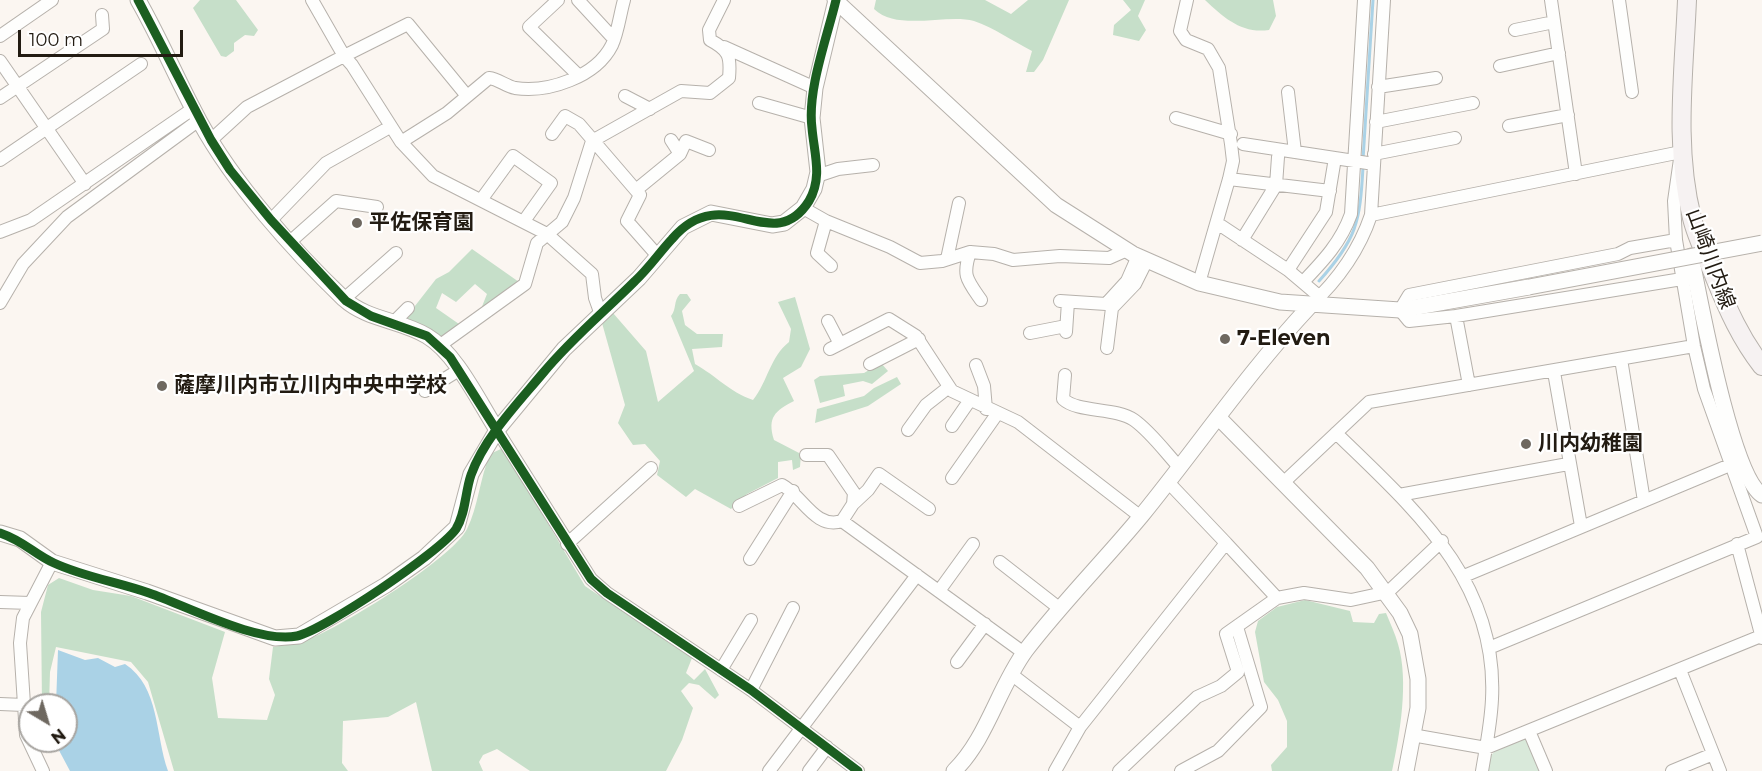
<!DOCTYPE html>
<meta charset="utf-8">
<style>
body{margin:0}
#map{position:relative;width:1762px;height:771px;overflow:hidden;background:#fbf6f1;font-family:Montserrat,sans-serif}
canvas{display:block}
.north{position:absolute;left:18px;top:693px;width:60px;height:60px;box-sizing:border-box;background:#fff;border:2px solid #a7a4a0;border-radius:50%;rotate:142deg;font-size:16px;font-weight:700;line-height:24px;text-align:center;color:#221b12}
.north::after{content:'';display:block;margin:auto;width:21px;height:27px;background:#6e6860;clip-path:polygon(50% 0,100% 100%,50% 72%,0 100%)}
.scale{position:absolute;left:18px;top:30px;width:165px;height:27px;box-sizing:border-box;border:3px solid #221b12;border-top:0;padding-left:8px;font-size:18px;line-height:21px;white-space:nowrap;color:#221b12;-webkit-text-stroke:4px #fff;paint-order:stroke}
</style>
<div id="map">
<canvas width="1762" height="771"></canvas>
<div class="north">N</div>
<div class="scale">100 m</div>
</div>
<script>
const g = document.querySelector('canvas').getContext('2d');
g.lineJoin = 'round';
function fillPath(path, color) {
  g.fillStyle = color;
  g.fill(path, 'evenodd');
}
function strokePath(path, color, width, dash) {
  g.strokeStyle = color;
  g.lineWidth = width;
  g.lineCap = dash ? 'butt' : 'round';
  g.setLineDash(dash || []);
  g.stroke(path);
}
function label(font, color, halo, rows, align = 'center') {
  g.font = font + ' Montserrat,"Noto Sans JP",sans-serif';
  g.lineWidth = 4.5;
  g.setLineDash([]);
  g.textBaseline = 'middle';
  g.strokeStyle = halo;
  g.fillStyle = color;
  for (const [text, x, y, turn = 0] of rows) {
    g.save();
    g.translate(x, y);
    g.rotate((+turn || 0) * Math.PI / 180);
    g.textAlign = isNaN(turn) ? turn : align;
    if (halo) g.strokeText(text, 0, 0);
    g.fillText(text, 0, 0);
    g.restore();
  }
}
const green = new Path2D(`
 M1522,739L1529,741L1541,771H1486C1491,746 1500,748 1522,739Z`);
const forest = new Path2D(`
 M200,0H236L258,30L254,36L245,35L234,43V51L226,57L221,56L193,8Z
 M876,0H985L1011,14L1028,0H1069L1043,60L1034,72H1026L1032,51C1014,42 993,27 974,21C947,13 898,32 874,9Z
 M1123,0H1145L1138,16L1146,30L1139,41L1113,35L1114,25L1131,10Z
 M1205,0H1273L1276,16L1269,30C1242,34 1224,18 1205,0Z
 M472,249L519,282L481,309L487,294L475,284L456,302L442,293L436,308L459,324L438,340L404,320L436,279L449,272Z
 M680,294H687L691,300L682,311L685,325L697,334H723L722,347L692,349L695,364C718,377 728,391 753,400C768,381 770,357 789,342L791,329L778,302L795,297L810,349L801,367L783,378L794,401C775,411 767,417 774,440L801,454L800,467L793,470L792,460L778,462V478L747,494L731,509L695,489L686,497L657,475L660,461L645,444L633,445L618,423L625,405L602,323L613,313L646,351L658,402L694,371L671,316C677,309 673,301 680,294Z
 M881,363L888,371L872,384L863,381L843,385L845,396L820,403L814,380L820,376L864,373Z
 M897,377L901,384L868,406L815,423L817,409L864,396L874,388Z
 M503,448L585,586L692,658L686,673L694,680L705,669L719,695L715,699L699,685L689,683L681,691L693,708L682,740L666,771H530L497,749L483,755L479,762L483,771H432L416,702L388,717L343,721L342,763L348,771H174L148,682L131,662L56,647L50,672L49,705H42L41,612L48,585L59,578L93,590L131,596L225,632L212,678L218,718L267,720L275,695L269,679L273,647C285,645 298,644 309,639C341,627 453,558 467,529C478,507 480,478 490,454Z
 M1305,600L1350,611L1353,622L1374,623L1379,614L1386,613C1390,623 1395,633 1398,644C1409,681 1400,734 1392,771H1272L1271,765L1287,747V721L1278,700L1264,682L1255,632L1258,621L1277,607Z`);
const water = new Path2D(`
 M58,650L85,660L98,658L115,667L125,664C160,687 155,735 168,771H70L54,741H66V705H56Z`);
const stream = new Path2D(`
 M1363,160L1373,0
 M1319,281C1357,239 1360,222 1363,167`);
const minor = new Path2D(`
 M312,0L344,56L408,24L467,96
 M558,0L529,27L578,75
 M578,0L614,39
 M1187,0L1180,31L1186,40L1208,49L1219,68L1231,144L1233,161L1229,179L1199,283
 M1551,0L1576,174
 M1619,0L1632,92
 M1515,30L1554,22
 M0,36L52,0
 M724,47L815,88
 M0,61L85,184
 M1500,66L1559,53
 M1378,87L1436,78
 M1288,92L1295,152
 M625,96L650,109
 M0,98L103,29L102,15
 M759,103L812,118
 M1176,118L1231,134
 M1376,122L1473,103
 M1509,126L1568,115
 M552,134L565,116L579,124L640,195L627,221L657,255
 M211,140L247,107L344,56L352,65L401,142L433,176L547,234L592,274L595,298L600,312
 M671,140L680,154
 M401,142L447,113L489,78C498,79 506,86 515,88C548,93 596,77 612,45C618,32 620,14 624,0
 M1243,144L1374,164
 M1374,154L1455,138
 M0,160L141,64
 M817,176L838,169L873,165
 M1229,179L1330,191
 M636,190L680,154L686,141L709,150
 M481,200L513,156L551,183L524,221
 M803,208L826,221L817,253L831,266
 M1371,215L1681,152L1674,201L1676,240
 M271,220L326,163L390,127
 M826,221L890,247L920,263L942,261L970,252L994,254L1013,260L1060,256L1109,258L1127,250
 M1217,223L1288,270L1320,297
 M0,232L31,220L194,108
 M1242,240L1276,185L1278,157
 M291,241L336,201L377,207
 M970,252C962,276 967,280 981,300
 M947,259L959,203
 M1288,270L1326,212L1335,158
 M1303,282C1324,260 1341,242 1351,214L1364,0
 M344,299L396,253
 M1060,301L1106,304L1127,281L1138,256
 M0,303L23,264L67,217L199,120
 M1310,306C1338,280 1359,251 1371,215L1384,0
 M1456,316L1469,385
 M828,321L840,344
 M393,323L408,308
 M1066,332L1068,302
 M1030,333L1066,326
 M439,346L525,284L537,243L562,222L574,198L592,141L681,91L710,93L729,78C731,56 729,50 710,40L709,30L724,0
 M1107,348L1112,308L1135,284L1147,260
 M830,349L889,319L916,336L952,391L1018,422L1141,517
 M1621,359L1644,501
 M870,364L919,339
 M976,365L984,386L986,409
 M1554,372L1581,526
 M1065,375L1063,399C1078,413 1115,407 1134,420C1151,432 1166,453 1180,468
 M425,391L459,370
 M952,426L970,400
 M497,430L591,579L607,593L751,690L858,771
 M908,430L926,405L949,387
 M1336,433C1413,508 1498,580 1492,699C1491,723 1486,747 1482,771
 M806,455H828L854,493L853,504L842,521
 M952,478L997,414
 M1283,483L1369,402L1694,346
 M1399,495L1568,464
 M853,504L868,490L879,474L929,509
 M739,506L782,485C802,495 815,530 842,521L1024,653
 M1226,543L1277,598
 M567,544L651,468
 M1737,544L1762,638
 M750,559L793,491
 M1000,562L1059,608
 M1464,576L1730,465
 M939,591L973,544
 M0,602L30,603
 M1489,648L1757,537L1704,389L1694,346L1676,240L1630,248L1618,254L1409,295L1400,310L1409,321L1456,316L1682,279
 M957,662L985,624
 M721,670L751,620
 M1680,670L1720,771
 M1011,674L1080,727
 M751,690L793,608
 M0,704L24,705
 M1529,731L1546,771
 M1412,735L1486,748L1761,636
 M43,771L26,735L20,643L23,618L52,562
 M769,771L917,575
 M809,771L827,747
 M1055,771L1080,727L1226,543L1168,482
 M1119,771L1197,697L1221,686L1238,672L1226,634L1277,598L1304,593L1351,600L1388,592L1442,541
 M1181,771L1218,751L1261,707L1237,627
 M1672,771L1713,754`);
const tertiary = new Path2D(`
 M138,0C161,40 178,82 200,122C234,184 293,250 344,299C367,320 401,320 427,336C456,353 479,402 497,430
 M835,0L1056,205L1133,254L1199,283L1280,302L1400,310L1529,287
 M1691,256C1700,299 1731,475 1762,495
 M1219,418L1367,568L1400,613L1410,634L1418,679V708L1406,771
 M0,533L20,539L52,562L147,592L275,638L299,636L386,585L424,558L457,527L471,474L497,430L564,349L639,278L683,227L711,213L772,225L784,223L803,208L814,189L818,172L812,118L815,88L836,0
 M954,771C987,739 998,688 1026,650C1062,603 1104,561 1142,515C1198,446 1249,371 1310,306`);
const secondary = new Path2D(`
 M1687,0C1684,72 1674,147 1692,218C1697,239 1708,259 1715,278C1728,310 1741,339 1762,366`);
const tertiaryBridge = new Path2D(`
 M1529,287L1762,243`);
const cycleway = new Path2D(`
 M138,0L211,140L230,170L271,220L346,301L371,316L427,336L450,357L591,579L607,593L751,690L858,771
 M0,533C24,541 34,554 54,563C84,577 118,582 149,593C187,606 258,644 297,636C324,630 440,552 456,529C466,513 465,492 471,475C484,438 518,403 543,373C571,339 604,312 635,281C649,268 659,253 672,239C724,178 772,259 809,201C823,177 814,153 812,128C807,90 827,38 836,0`);
const markers = [
 [357,223,6,"#6e6860"],
 [1225,339,6,"#6e6860"],
 [162,386,6,"#6e6860"],
 [1526,444,6,"#6e6860"]
];
const poiNames = [
 ["平佐保育園",369,223],
 ["7-Eleven",1237,339],
 ["薩摩川内市立川内中央中学校",174,386],
 ["川内幼稚園",1538,444]
];
const streetNames = [
 ["山崎川内線",1710,259,70]
];
fillPath(green, '#d9e9da');
fillPath(forest, '#c6dfc9');
fillPath(water, '#aad2e6');
strokePath(stream, '#aad2e6', 3);
strokePath(minor, '#b6b1ab', 14);
strokePath(tertiary, '#b6b1ab', 17);
strokePath(secondary, '#b6b1ab', 20);
strokePath(minor, '#fefefd', 12);
strokePath(tertiary, '#fefefd', 15);
strokePath(secondary, '#f6f2f2', 18);
strokePath(tertiaryBridge, '#b6b1ab', 17, []);
strokePath(tertiaryBridge, '#fefefd', 15);
strokePath(cycleway, '#1b5e20', 9);
for (const [x, y, r, color] of markers) {
  const dot = new Path2D();
  dot.arc(x, y, r, 0, 2 * Math.PI);
  g.fillStyle = color;
  g.fill(dot);
  strokePath(dot, '#fff', 2);
}
label('bold 21px', '#221b12', '#fff', poiNames, 'left');
label('21px', '#221b12', '#fff', streetNames);
</script>
